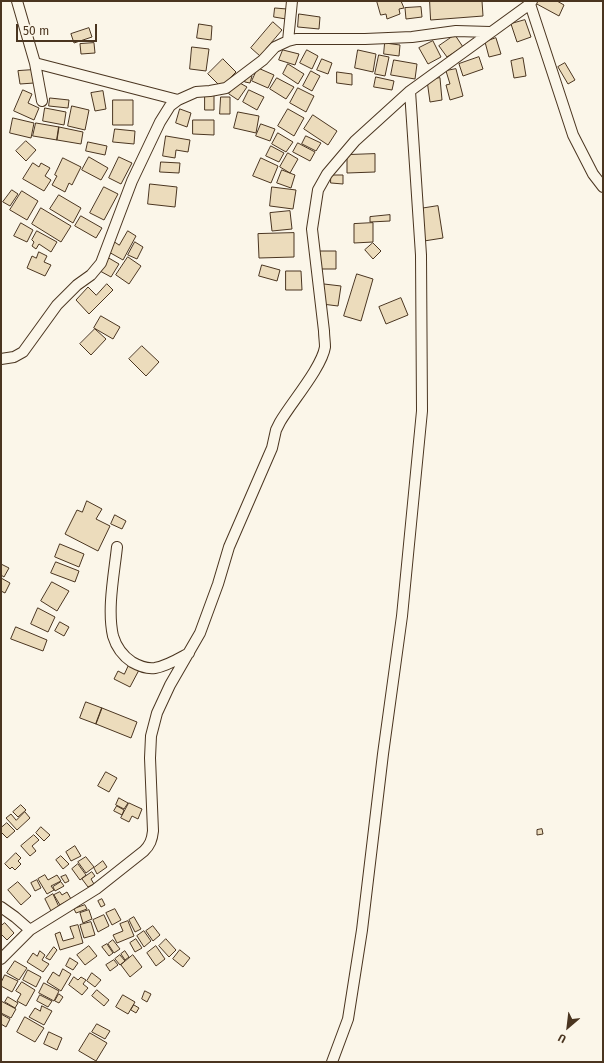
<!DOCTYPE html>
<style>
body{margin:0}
#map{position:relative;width:604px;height:1063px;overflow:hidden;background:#fbf6e9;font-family:"Fira Sans",sans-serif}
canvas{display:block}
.frame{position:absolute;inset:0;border:2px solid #4a3520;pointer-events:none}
.north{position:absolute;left:548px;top:1007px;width:40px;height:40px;-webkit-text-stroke:3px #fbf6e9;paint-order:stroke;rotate:208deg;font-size:11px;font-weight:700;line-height:16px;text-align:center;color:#4a3520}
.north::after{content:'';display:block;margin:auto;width:14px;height:18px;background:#4a3520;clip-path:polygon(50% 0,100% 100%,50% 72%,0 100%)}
.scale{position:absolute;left:16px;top:24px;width:81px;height:18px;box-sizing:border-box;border:2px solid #4a3520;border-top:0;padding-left:5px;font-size:12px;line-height:14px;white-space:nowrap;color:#4a3520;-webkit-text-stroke:3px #fbf6e9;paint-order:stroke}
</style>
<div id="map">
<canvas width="604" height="1063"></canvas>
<div class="frame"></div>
<div class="north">U</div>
<div class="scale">50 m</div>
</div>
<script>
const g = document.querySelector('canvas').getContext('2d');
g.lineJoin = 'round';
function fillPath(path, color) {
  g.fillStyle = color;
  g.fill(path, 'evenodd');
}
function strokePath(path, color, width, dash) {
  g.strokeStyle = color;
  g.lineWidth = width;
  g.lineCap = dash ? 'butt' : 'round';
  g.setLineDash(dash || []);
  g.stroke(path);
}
const building = new Path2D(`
 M377,1H401L404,8L399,9L400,14L387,19L386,14L381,15Z
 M430,1H482L483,16L431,20Z
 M536,1H557L564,5L559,16L535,3Z
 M421,7L422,17L406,19L405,8Z
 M275,8L287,9L286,19L274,17Z
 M299,14L320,17L319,29L298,27Z
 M525,20L531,37L517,42L511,24Z
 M273,22L282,30L260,56L251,48Z
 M199,24L212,26L211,40L197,38Z
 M89,28L92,37L74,43L71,34Z
 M455,35L463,47L447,57L439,46Z
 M496,38L501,54L489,57L485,42Z
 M433,41L441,57L428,64L419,48Z
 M94,43L95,53L81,54L80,44Z
 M385,43L400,45L399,56L384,54Z
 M192,47L209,49L206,71L190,69Z
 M283,50L299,54L295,65L279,60Z
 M307,50L318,56L312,69L300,63Z
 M358,50L376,54L373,72L355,68Z
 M379,55L389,57L385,76L375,74Z
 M479,57L483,69L463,76L459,64Z
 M523,58L526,76L514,78L511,61Z
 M223,59L236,72L221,87L208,74Z
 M322,59L332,63L328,74L317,70Z
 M394,60L417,64L415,79L391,75Z
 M565,63L575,80L568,84L558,67Z
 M288,64L304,74L298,84L283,74Z
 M258,68L274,75L268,88L252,81Z
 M456,69L463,96L450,100L446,85L450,84L446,71Z
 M33,70L34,83L20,84L18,71Z
 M311,71L320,76L312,91L303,86Z
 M337,72L352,74V85L337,83Z
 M246,75L252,76L250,83L245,82Z
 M376,77L394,81L392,90L374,87Z
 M277,78L294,87L286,99L270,89Z
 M440,78L442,100L430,102L427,80Z
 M238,82L247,87L238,100L229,94Z
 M298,88L314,96L306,112L290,103Z
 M23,90L32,94L28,103L39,108L34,120L14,111Z
 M249,90L264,97L257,110L243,102Z
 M103,91L106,109L95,111L91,93Z
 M205,94H214V110H205Z
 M221,97H230V114H220Z
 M50,98L69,100L68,108L49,106Z
 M113,100H133V125H113Z
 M72,106L89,110L85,130L68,126Z
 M45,108L66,112L64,125L43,121Z
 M180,109L191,113L187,127L176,123Z
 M288,109L304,118L294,136L278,126Z
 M238,112L259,116L256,133L234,128Z
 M313,115L337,131L328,145L304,129Z
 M13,118L34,123L31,138L10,133Z
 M193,120H214V135L193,134Z
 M36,123L59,127L57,140L33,136Z
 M261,124L275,129L270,141L256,136Z
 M59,127L83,132L81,144L57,140Z
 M115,129L135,131L134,144L113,142Z
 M278,133L293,142L286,152L272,144Z
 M166,136L190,140L188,152L176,150L175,158L163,156Z
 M306,136L321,143L316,151L302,144Z
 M26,141L36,150L26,161L16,151Z
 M88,142L107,146L105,155L86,151Z
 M298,143L315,152L310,161L293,152Z
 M271,146L284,153L279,162L266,156Z
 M288,153L298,159L290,173L280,167Z
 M375,154V172L347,173V155Z
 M89,157L108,168L101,180L82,170Z
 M119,157L132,163L121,184L109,178Z
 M63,158L81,167L72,185L69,183L65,192L52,185L57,176L55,175Z
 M261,158L278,166L271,183L253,176Z
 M161,162L180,163L179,173L160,172Z
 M33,163L39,167L41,163L50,168L45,176L51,180L44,191L23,179Z
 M282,170L295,175L291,188L277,183Z
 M331,175H343V184L331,183Z
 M150,184L177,187L175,207L148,204Z
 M104,187L118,194L104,220L90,213Z
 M272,187L296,190L293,209L270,206Z
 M12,190L18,194L10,206L3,202Z
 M22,191L38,201L27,220L10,210Z
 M59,195L81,208L73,223L50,209Z
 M438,206L443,238L424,241L419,209Z
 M41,208L71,226L61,242L32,224Z
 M290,211L292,229L272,231L270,213Z
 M390,215V221L370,222V217Z
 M81,216L102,228L96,238L75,226Z
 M21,223L33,230L27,242L14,236Z
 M373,223V242L354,243V224Z
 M37,231L57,242L51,252L39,244L36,249L32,246L34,242L32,240Z
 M128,231L136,236L123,260L107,251L113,241L119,245Z
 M294,233V257L259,258L258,234Z
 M135,242L143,247L137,259L128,255Z
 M373,243L381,251L373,259L365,250Z
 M319,251H336V269H319Z
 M39,252L47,256L44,262L51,265L45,276L27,268L32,256L36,258Z
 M107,257L119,264L111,277L100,271Z
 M128,257L141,266L129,284L116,275Z
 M262,265L280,270L277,281L259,276Z
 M286,271H301L302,290H286Z
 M357,274L373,279L361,321L344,316Z
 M107,284L113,290L89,314L76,300L88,287L96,295Z
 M324,284L341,286L338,306L322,304Z
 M401,298L408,315L386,324L379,307Z
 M101,316L120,327L113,339L94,328Z
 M95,329L106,339L91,355L80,344Z
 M142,346L159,362L146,376L129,359Z
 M87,501L102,509L96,519L110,526L98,551L65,534L77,510L82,512Z
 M115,515L126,521L122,529L111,524Z
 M60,544L84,554L79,567L55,557Z
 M56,562L79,571L75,582L51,573Z
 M1,564L9,568L4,577L1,575Z
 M1,578L10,583L5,593L1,591Z
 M52,582L69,591L57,611L41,601Z
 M38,608L55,617L48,632L31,624Z
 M60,622L69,627L64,636L55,631Z
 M16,627L47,640L43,651L11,639Z
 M129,665L139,670L130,687L114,679L118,671L124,674Z
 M86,702L102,708L96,724L80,718Z
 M102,708L137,722L131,738L96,724Z
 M106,772L117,778L109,792L98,786Z
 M119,798L128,803L124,809L116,805Z
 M129,803L142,809L138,819L132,816L129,822L121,818Z
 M21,805L26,810L18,817L13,812Z
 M117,806L124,810L122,815L114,811Z
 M25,812L30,818L17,830L6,818L11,814L16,820Z
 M7,823L15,831L7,838L1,832V828Z
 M41,827L50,835L44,841L36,833Z
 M542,829L543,834L537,835V830Z
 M34,835L39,840L32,846L36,851L30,856L21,846Z
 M75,846L81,856L71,861L66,852Z
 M16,853L21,858L18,861L21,864L15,870L12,867L10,869L5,864Z
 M61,856L69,864L63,869L56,860Z
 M86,857L94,867L86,873L78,862Z
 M103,861L107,867L97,874L94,868Z
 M78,864L86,875L80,880L72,869Z
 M92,872L95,876L91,879L94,884L88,887L82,879Z
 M45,875L48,880L57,875L61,881L51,886L54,890L47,894L38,879Z
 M66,875L69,881L65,883L61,877Z
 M37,880L41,888L35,891L31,883Z
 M18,882L31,896L21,905L8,890Z
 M61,882L64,886L55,891L53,887Z
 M60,892L62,895L67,892L71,899L60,905L54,895Z
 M53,894L59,907L51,911L45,899Z
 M102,899L105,905L101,907L98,901Z
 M85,905L87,909L76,913L74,909Z
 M115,909L121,920L112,925L106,913Z
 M89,910L92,919L83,923L80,913Z
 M104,915L109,926L98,932L93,920Z
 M134,917L141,929L135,932L129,920Z
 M128,921L134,936L117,943L113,935L123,931L120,924Z
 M91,922L95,935L84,938L80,925Z
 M5,923L14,933L7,940L1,934V926Z
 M78,925L83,943L60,950L55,934L60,932L63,941L74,938L70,927Z
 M153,926L160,935L153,941L146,931Z
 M144,931L151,941L144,947L137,936Z
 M136,939L142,948L135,952L130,943Z
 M166,939L176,950L169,957L159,946Z
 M113,940L120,949L114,953L108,944Z
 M107,944L113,953L109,956L102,947Z
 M89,946L97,956L85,965L77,955Z
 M156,946L165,959L156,966L147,953Z
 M54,947L57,950L50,960L46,958Z
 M180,950L190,958L183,967L173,959Z
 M40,951L45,955L42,960L49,964L43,972L27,962L33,953L37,956Z
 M125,951L129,957L125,960L121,954Z
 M120,955L125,961L120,965L115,959Z
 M133,955L142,967L130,977L121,965Z
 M70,958L78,963L73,970L66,966Z
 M114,960L118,965L110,971L106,965Z
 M15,961L27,968L19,980L7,973Z
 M63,969L71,974L61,991L47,982L53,972L59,976Z
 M28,970L41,977L36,987L23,980Z
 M92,973L101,980L95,987L87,981Z
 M5,975L18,981L12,992L1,986V983Z
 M74,977L78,980L81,977L86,980L83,984L88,988L82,995L69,985Z
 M22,982L35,990L26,1006L17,1001L21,994L16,991Z
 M44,983L59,991L54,1001L39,993Z
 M97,990L109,1000L104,1006L92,996Z
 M145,991L151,994L147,1002L142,999Z
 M59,994L63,997L59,1003L55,1001Z
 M40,995L52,1001L48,1007L37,1001Z
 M123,995L135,1002L128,1014L116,1007Z
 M8,997L18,1003L15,1008L5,1002Z
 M1,1001L16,1009L11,1018L1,1013Z
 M134,1005L139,1008L136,1013L131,1010Z
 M42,1006L52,1011L44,1025L29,1017L35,1008L40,1011Z
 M1,1014L10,1019L6,1027L1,1024Z
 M25,1017L44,1028L35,1042L17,1032Z
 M97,1024L110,1031L105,1039L92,1032Z
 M49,1032L62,1038L57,1050L44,1044Z
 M90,1033L107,1043L96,1061L79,1051Z`);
const minor = new Path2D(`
 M17,1L35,63L178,100
 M530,4L573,135L593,174L603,187
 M288,41L292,1
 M35,63L42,101
 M1,359L14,357L23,352L57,305L77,285L91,275L101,263L132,181L160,122L170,106L178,100L196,92L210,91L226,88L263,60L275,47L288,41L296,39H365L412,37L456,31L490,32
 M117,547C114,575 107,609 113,636C116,646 123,656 132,662C139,666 148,669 155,668C167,666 178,659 189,653
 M1,907L15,917L30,930
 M1,959L30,930L96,889L144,851C150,845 152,840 153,831L150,758L151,736L157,713L170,685L200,633L218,584L229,547L272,448L276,430L280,422C291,403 322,367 325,347C325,342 324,336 324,331L312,229L318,190L327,174L355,141L410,91L530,4L532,1
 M332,1062L348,1019L362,930L383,754L402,616L422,411L421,255L410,91`);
fillPath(building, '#ecdcbc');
strokePath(building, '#4a3520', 1);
strokePath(minor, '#4a3520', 12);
strokePath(minor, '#fbf6e9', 10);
</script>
